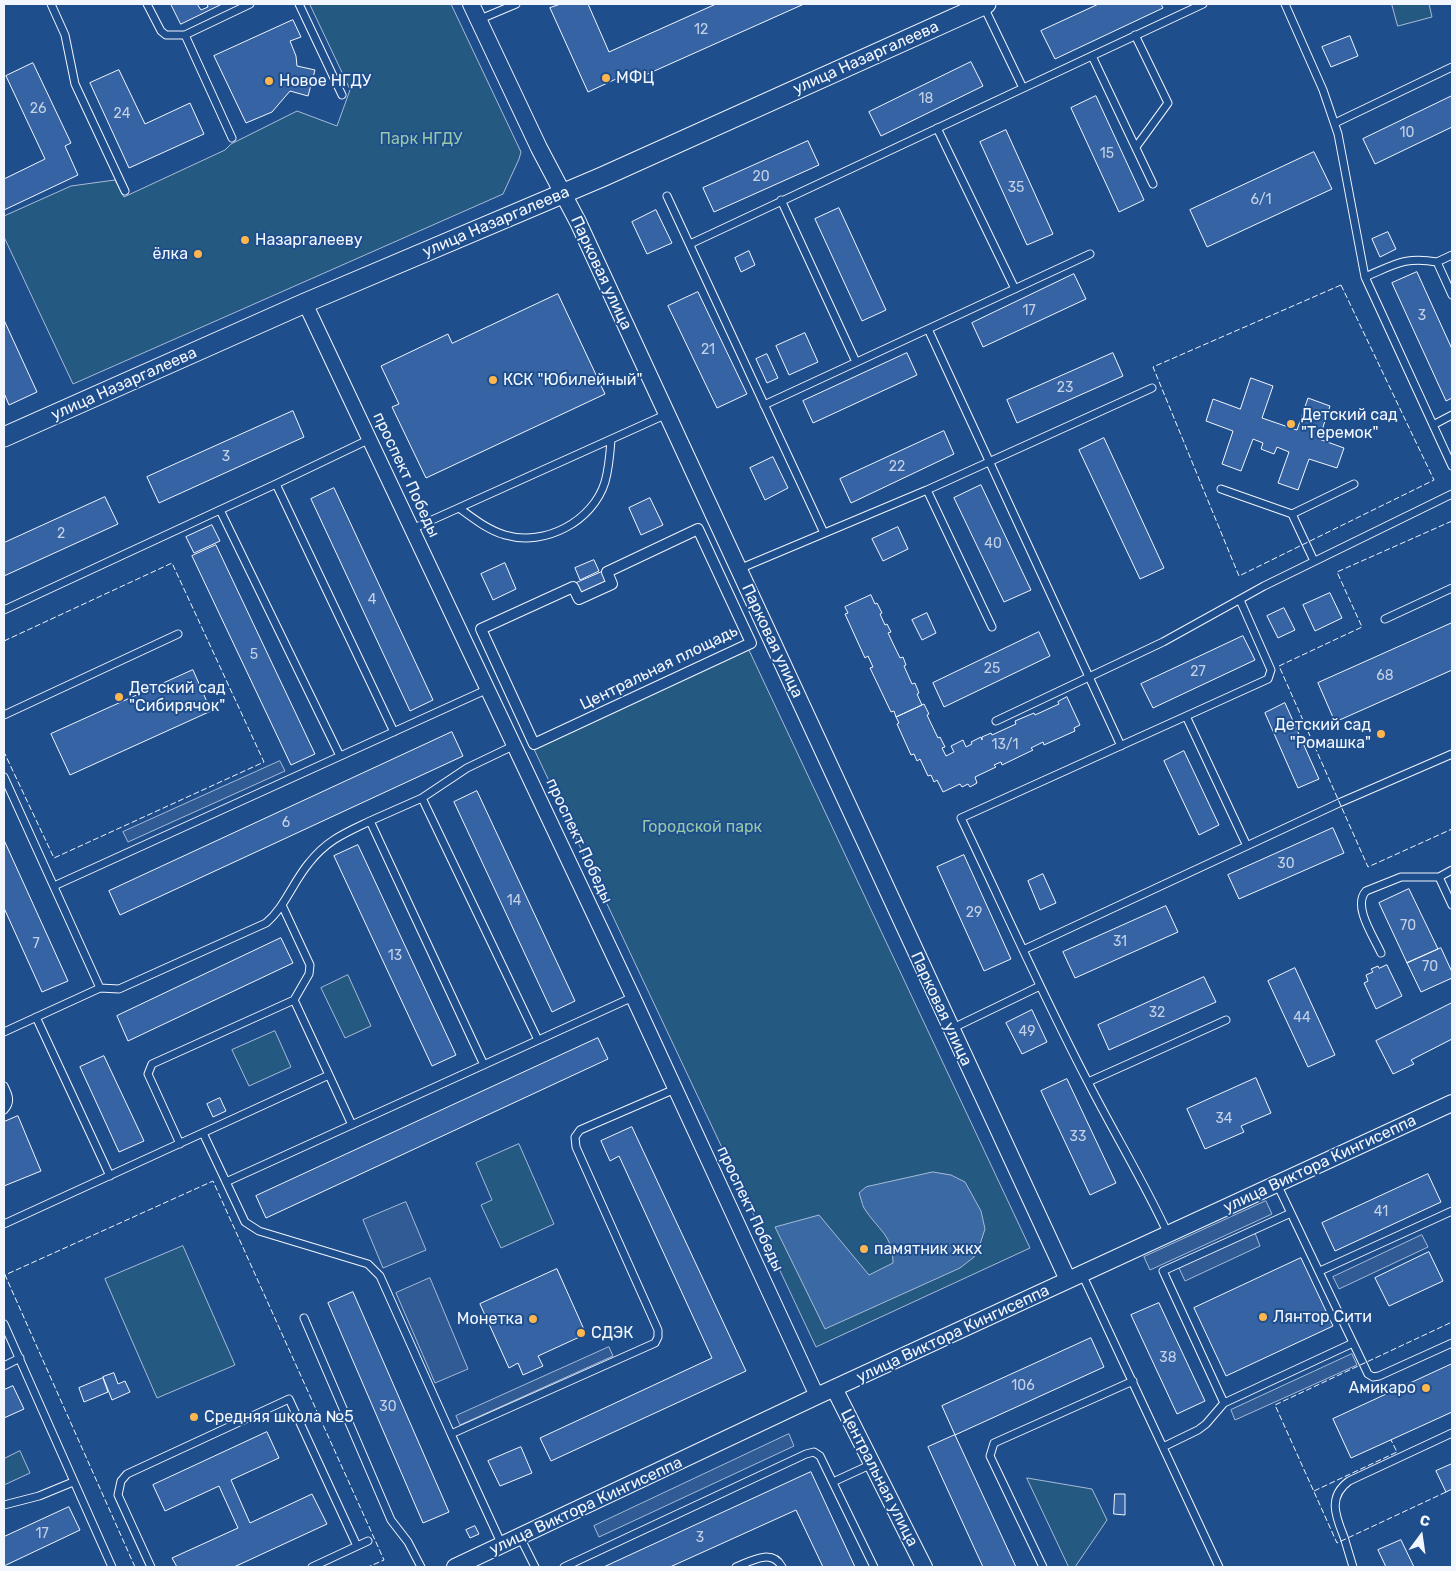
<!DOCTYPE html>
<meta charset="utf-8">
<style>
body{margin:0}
#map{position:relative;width:1456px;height:1571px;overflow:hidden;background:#1f4e8c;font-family:Rubik,sans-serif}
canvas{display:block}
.frame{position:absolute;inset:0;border:5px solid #f2f6ff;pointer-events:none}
.north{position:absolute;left:1396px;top:1511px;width:50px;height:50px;-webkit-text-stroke:4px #1f4e8c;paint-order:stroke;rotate:14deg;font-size:14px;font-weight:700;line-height:20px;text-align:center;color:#f2f6ff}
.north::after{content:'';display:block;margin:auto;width:18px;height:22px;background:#f2f6ff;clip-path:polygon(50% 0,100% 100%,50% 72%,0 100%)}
</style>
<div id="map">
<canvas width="1456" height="1571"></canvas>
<div class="frame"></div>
<div class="north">С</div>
</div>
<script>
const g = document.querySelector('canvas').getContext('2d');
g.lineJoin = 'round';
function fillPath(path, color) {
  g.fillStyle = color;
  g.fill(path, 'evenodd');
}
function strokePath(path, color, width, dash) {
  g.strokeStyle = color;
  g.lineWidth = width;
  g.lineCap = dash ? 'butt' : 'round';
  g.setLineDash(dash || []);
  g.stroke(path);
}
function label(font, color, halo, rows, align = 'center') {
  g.font = font + ' Rubik,sans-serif';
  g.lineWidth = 4;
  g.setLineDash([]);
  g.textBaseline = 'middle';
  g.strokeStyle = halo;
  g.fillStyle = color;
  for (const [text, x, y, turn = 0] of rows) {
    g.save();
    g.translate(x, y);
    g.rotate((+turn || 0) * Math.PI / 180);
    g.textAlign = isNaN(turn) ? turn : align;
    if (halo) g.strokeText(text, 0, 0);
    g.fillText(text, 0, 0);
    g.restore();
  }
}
const green = new Path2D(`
 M310,4H451L521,152L519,159L503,194L73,384L4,237V216L71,186L115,180L124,197L225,150L231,144L297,111L337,126L350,90Z
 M1392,4H1429L1432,17L1398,26Z
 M748,648L1030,1248L816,1347L533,747Z
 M348,975L371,1026L345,1038L321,988Z
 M275,1031L291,1067L249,1086L232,1050Z
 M519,1144L554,1224L501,1248L481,1205L492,1200L476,1163Z
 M183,1246L235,1365L157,1398L105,1279Z
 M20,1451L30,1473L4,1485V1459Z
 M1027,1478L1092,1489L1107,1520L1075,1567H1069Z`);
const parking = new Path2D(`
 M280,761L285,771L128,842L123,832Z
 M1266,1201L1272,1214L1150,1270L1144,1257Z
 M406,1202L426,1250L383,1268L363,1220Z
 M1255,1233L1260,1246L1185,1281L1179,1268Z
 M1422,1235L1428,1247L1339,1289L1333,1277Z
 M430,1278L468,1369L435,1383L396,1293Z
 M609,1347L613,1356L460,1425L456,1416Z
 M1352,1354L1357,1365L1235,1420L1231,1410Z
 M789,1434L794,1446L599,1537L594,1526Z`);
const water = new Path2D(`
 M933,1172L951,1175L965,1182L981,1211L985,1229L980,1244L974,1257L960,1268L825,1329L775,1227L819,1215L869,1275L893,1263C893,1235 878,1230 864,1208C862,1204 861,1198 859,1193L866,1187Z`);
const building = new Path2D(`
 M171,4H197L201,10L208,7L207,4H222L181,24Z
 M561,4H588L609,52L716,4H804L632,81L629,73L588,92L550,8Z
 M1099,4H1161L1163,8L1055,59L1041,31Z
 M293,20L301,37L290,41L296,56L297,66L315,70L308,96L290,91L272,112L246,123L214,56Z
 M1350,36L1358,56L1331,67L1322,47Z
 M971,62L983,86L881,136L869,112Z
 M33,63L71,143L65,146L78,175L4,210V179L45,159L6,76Z
 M119,70L145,124L190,103L204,134L129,168L90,83Z
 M1096,96L1144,200L1119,212L1071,108Z
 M1452,96V127L1375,164L1363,139Z
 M1006,130L1053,234L1027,245L980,142Z
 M808,141L819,165L714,212L703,188Z
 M1314,152L1332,189L1207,247L1190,210Z
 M839,208L886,310L862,321L815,219Z
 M656,210L672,243L647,254L632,222Z
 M1388,232L1396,249L1380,257L1372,239Z
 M749,251L755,265L741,272L735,258Z
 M1417,272L1452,349V398L1446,401L1392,283Z
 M1074,274L1086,299L983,347L972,323Z
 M698,292L747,394L717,408L668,306Z
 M558,294L605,394L426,478L392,407L399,404L381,366L448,334L452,343Z
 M4,320L37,392L9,405L4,393Z
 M805,333L818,362L789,375L776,346Z
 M907,353L917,375L813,423L803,401Z
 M1113,353L1123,376L1017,423L1007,400Z
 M767,354L778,378L767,383L756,359Z
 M1251,378L1273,386L1262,418L1297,430L1308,398L1330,406L1319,439L1344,448L1337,468L1309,459L1298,490L1278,483L1289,452L1277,447L1274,454L1261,449L1263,443L1253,439L1241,471L1222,464L1233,431L1206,421L1213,399L1240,409Z
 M293,411L304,437L159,503L147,477Z
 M944,431L954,454L851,503L840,479Z
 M1104,438L1164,568L1140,579L1079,450Z
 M773,457L788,488L765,500L750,468Z
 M981,485L1031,590L1004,602L954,498Z
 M334,488L433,700L410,711L311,499Z
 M105,497L118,524L4,576V543Z
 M650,498L663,525L641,535L629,508Z
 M212,525L220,541L194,553L186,537Z
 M898,527L908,549L883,561L872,539Z
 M216,545L315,754L291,765L192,556Z
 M594,560L599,571L580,580L575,568Z
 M505,563L516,589L493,600L481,574Z
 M604,571L610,583L580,597L574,584Z
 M1330,593L1342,618L1315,631L1303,605Z
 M871,595L875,604L877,603L882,613L880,614L885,625L887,624L891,632L888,633L900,658L903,657L906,665L904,666L912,684L915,683L919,693L917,694L922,705L896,717L894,711L891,712L870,668L873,667L868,656L865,658L845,614L848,613L845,607Z
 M1284,608L1295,630L1278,638L1267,616Z
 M927,613L936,633L922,640L912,620Z
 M1452,623V670L1335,722L1318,683Z
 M1039,632L1050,656L944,707L933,683Z
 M1243,636L1255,660L1153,708L1141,684Z
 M193,670L211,711L70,775L51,734Z
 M1067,697L1080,725L1074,728L1075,731L1044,745L1043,742L1031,748L1033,750L1002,765L1001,762L994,765L996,767L975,777L977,783L970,787L968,784L962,787L960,784L943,792L937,780L934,782L931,775L928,776L920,759L917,761L914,754L911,755L897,724L899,723L896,717L924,704L929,714L927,715L938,738L940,737L945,747L942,748L946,756L954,752L951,746L963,740L966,747L972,744L971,742L981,737L982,740V737L991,733L992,735L1016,724L1015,721L1034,713L1035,715L1059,704L1058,702Z
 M1285,703L1319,779L1298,788L1265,713Z
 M452,732L463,756L120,915L109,891Z
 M1184,751L1219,825L1199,835L1164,761Z
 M477,791L575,1001L552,1012L454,802Z
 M1333,828L1344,853L1239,899L1228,875Z
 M4,840L68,981L42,992L4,908Z
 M358,845L456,1055L432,1066L334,856Z
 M964,855L1011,959L984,971L937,867Z
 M1043,874L1056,903L1040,910L1028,881Z
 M1409,889L1438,949L1407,963L1379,903Z
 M1166,906L1178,932L1075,978L1063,952Z
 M281,938L293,963L128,1041L117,1016Z
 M1441,948L1452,972V978L1421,992L1407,963Z
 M1387,965L1402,996L1376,1009L1364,983L1368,981L1366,975L1373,972L1371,969L1378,966L1379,968Z
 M1295,968L1335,1055L1308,1067L1268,981Z
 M1204,977L1216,1002L1109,1050L1098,1025Z
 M1452,1003V1039L1411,1060L1414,1064L1393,1074L1376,1041Z
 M1032,1010L1047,1042L1022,1054L1006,1023Z
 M598,1038L608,1059L266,1218L256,1196Z
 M104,1056L144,1141L119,1152L80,1067Z
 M1256,1078L1271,1113L1241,1126L1244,1132L1205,1149L1187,1109Z
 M1067,1079L1116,1183L1090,1195L1041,1091Z
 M220,1098L226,1111L213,1117L207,1104Z
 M18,1116L41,1171L4,1186V1122Z
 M632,1127L746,1371L551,1461L540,1438L712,1358L619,1156L610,1161L601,1141Z
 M1428,1174L1441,1202L1335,1251L1322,1223Z
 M1429,1252L1443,1281L1389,1306L1375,1278Z
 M1301,1258L1333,1326L1226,1376L1194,1308Z
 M557,1269L586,1334L538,1356L543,1366L523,1375L518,1363L509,1368L480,1304Z
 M353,1292L449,1512L423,1523L328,1303Z
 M1159,1303L1205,1401L1177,1414L1131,1315Z
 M1091,1338L1104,1367L955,1435L942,1406Z
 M1452,1364V1412L1351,1458L1333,1419Z
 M114,1373L118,1384L125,1381L130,1392L112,1400L103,1377Z
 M103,1378L108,1392L84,1402L79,1388Z
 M13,1386L24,1409L4,1418V1390Z
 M267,1432L279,1458L231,1480L250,1523L312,1494L327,1524L234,1567H177L172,1558L238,1528L219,1486L165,1511L153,1485Z
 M955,1435L1016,1567H983L928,1447Z
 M521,1447L532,1473L500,1486L488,1461Z
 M1452,1464V1489L1446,1492L1436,1471Z
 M811,1472L855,1567H823L796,1510L670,1567H604Z
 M1115,1494H1125V1515L1114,1514Z
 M69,1507L80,1530L4,1566V1537Z
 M475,1526L479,1534L470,1538L466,1530Z
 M1401,1540L1414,1567H1386L1378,1550Z`);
const service = new Path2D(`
 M51,4L65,35L75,84L125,191
 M147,4L161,31L166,35H185L250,4
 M299,4L342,95
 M1285,4L1323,90L1338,134L1365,277L1452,466
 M984,7L1023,88
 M478,20L516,4
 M185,35L232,138
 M1135,35L1168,103L1136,147
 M1092,56L1153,184
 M1335,123L1452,67
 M937,128L1015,289
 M667,196L824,533
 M781,200L856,362
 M690,244L1203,4
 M1452,255L1437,262L1452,295
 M1365,277C1394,265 1405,256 1437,262
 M928,329L1121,746
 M764,405L1090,254
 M1433,425L1452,415
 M276,484L394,732
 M1221,489L1292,514L1314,561
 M927,490L992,627
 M459,508C474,519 488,530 505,535C545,547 593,521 605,482C609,468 610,454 611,440
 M220,510L340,756
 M1292,514L1354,484
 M412,529L667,414
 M739,569L927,490L1152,388
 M4,610L276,484L370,439
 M1385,619L1452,588
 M4,715L178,634
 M1186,716L1247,846
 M996,721L1163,642L1264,586L1452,494
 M4,777L100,988
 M422,798L467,768L515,745
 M1452,870L1439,877L1452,905
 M54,886L488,689
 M282,905L310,965L309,974L294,1000
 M1023,950L1339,803L1452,754
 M1381,953C1374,937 1352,906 1366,891L1401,877H1439
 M36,1017L110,1176
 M951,1029L1040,986
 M4,1032L100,988L119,989L266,923C285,907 293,882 309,863C327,840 345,833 370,821
 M484,1065L370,821L422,798L538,1040
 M329,1075L352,1125
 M1088,1082L1226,1020
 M4,1086C8,1094 12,1102 4,1110
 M203,1133L245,1222L259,1231L368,1264L380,1276L451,1434
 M226,1182L633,997
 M1277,1184L1368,1374L1373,1377L1379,1376L1452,1343
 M4,1224L329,1075L294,1000L152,1064L148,1074L180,1144
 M1168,1234C1144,1182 1114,1133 1088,1082C1043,996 1003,906 961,818L1268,679L1271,670L1240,600
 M1320,1271L1452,1211
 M1082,1274L1219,1567
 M304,1318L391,1520L408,1542L421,1567
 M4,1324L112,1567
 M4,1366L20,1358
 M1224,1403L1353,1343
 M1163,1447L1198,1430L1206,1424L1224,1403L1163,1271L1291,1213
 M833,1482L872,1464
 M4,1505L39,1496L73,1482
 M520,1537L535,1567
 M502,1545L451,1434L655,1343L658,1337V1330L576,1147L575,1137L580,1130L675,1089
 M151,1567L118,1495L121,1481L127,1474L289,1399L357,1546
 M312,1567L368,1541
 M564,1567L806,1454L814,1452L820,1456L874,1567
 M736,1567C751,1561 772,1548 782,1567
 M1043,1567L990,1456L994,1443L1133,1381
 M1353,1567C1350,1557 1347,1547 1344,1537C1336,1517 1327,1497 1349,1481L1452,1433`);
const pedestrian = new Path2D(`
 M698,529L751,643L534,744L481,629L573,587L579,599L612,584L607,572Z`);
const minor = new Path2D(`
 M305,303L633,997L817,1396`);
const tertiary = new Path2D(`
 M471,4L539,148L578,222L1068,1280
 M834,1388L924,1567
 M455,1567L817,1396L1452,1103`);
const secondary = new Path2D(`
 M4,437L305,303L602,177L986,4`);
const fence = new Path2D(`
 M1341,285L1434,480L1239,576L1153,367Z
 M1452,521L1337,572L1362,627L1279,666L1368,867L1452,829
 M4,641L172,563L264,762L54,858L4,752
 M1314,1491L1397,1452L1391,1440
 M1446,1492L1337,1543L1275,1405L1452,1322
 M135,1567L5,1275L213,1181L384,1560L368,1567`);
const markers = [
 [606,78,5,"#ffb74d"],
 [269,81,5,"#ffb74d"],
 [245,240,5,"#ffb74d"],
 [198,254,5,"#ffb74d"],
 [493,380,5,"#ffb74d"],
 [1291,424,5,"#ffb74d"],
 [119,697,5,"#ffb74d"],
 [1381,734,5,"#ffb74d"],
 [864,1249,5,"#ffb74d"],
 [1263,1317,5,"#ffb74d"],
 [533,1319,5,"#ffb74d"],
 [581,1333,5,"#ffb74d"],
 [1426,1388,5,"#ffb74d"],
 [194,1417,5,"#ffb74d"]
];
const numberNames = [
 ["12",701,30],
 ["18",926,99],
 ["26",38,109],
 ["24",122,114],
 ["10",1407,133],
 ["15",1107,154],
 ["20",761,177],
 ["35",1016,188],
 ["6/1",1261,200],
 ["17",1029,311],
 ["3",1422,316],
 ["21",708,350],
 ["23",1065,388],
 ["3",226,457],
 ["22",897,467],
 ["2",61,534],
 ["40",993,544],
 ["4",372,600],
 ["5",254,655],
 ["25",992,669],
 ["27",1198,672],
 ["68",1385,676],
 ["13/1",1005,745],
 ["6",286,823],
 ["30",1286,864],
 ["14",514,901],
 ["29",974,913],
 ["70",1408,926],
 ["31",1120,942],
 ["7",36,944],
 ["13",395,956],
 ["70",1430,967],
 ["32",1157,1013],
 ["44",1302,1018],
 ["49",1027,1032],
 ["34",1224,1119],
 ["33",1078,1137],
 ["41",1381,1212],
 ["38",1168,1358],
 ["106",1023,1386],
 ["30",388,1407],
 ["17",42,1534],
 ["3",700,1538]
];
const streetNames = [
 ["улица Назаргалеева",866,58,-24],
 ["улица Назаргалеева",496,222,-23],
 ["Парковая улица",601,273,65],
 ["улица Назаргалеева",124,384,-24],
 ["проспект Победы",406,475,65],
 ["Парковая улица",772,641,65],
 ["Центральная площадь",659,668,-26],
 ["проспект Победы",579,841,65],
 ["Парковая улица",941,1009,65],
 ["улица Виктора Кингисеппа",1320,1164,-25],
 ["проспект Победы",750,1209,65],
 ["улица Виктора Кингисеппа",953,1334,-25],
 ["Центральная улица",879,1478,63],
 ["улица Виктора Кингисеппа",586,1506,-25]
];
const poiNames = [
 ["МФЦ",616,78],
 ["Новое НГДУ",279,81],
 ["Назаргалееву",255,240],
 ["ёлка",188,254,"right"],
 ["КСК \"Юбилейный\"",503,380],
 ["Детский сад",1301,415],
 ["\"Теремок\"",1301,433],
 ["Детский сад",129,688],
 ["\"Сибирячок\"",129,706],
 ["Детский сад",1371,725,"right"],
 ["\"Ромашка\"",1371,743,"right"],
 ["памятник жкх",874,1249],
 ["Лянтор Сити",1273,1317],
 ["Монетка",523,1319,"right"],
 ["СДЭК",591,1333],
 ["Амикаро",1416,1388,"right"],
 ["Средняя школа №5",204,1417]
];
const parkNames = [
 ["Парк НГДУ",421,139],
 ["Городской парк",702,827]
];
fillPath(green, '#245a82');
strokePath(green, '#a8bbd7', 1);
fillPath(parking, '#305b95');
strokePath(parking, '#a8bbd7', 1);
fillPath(water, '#3b69a3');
strokePath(water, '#a8bbd7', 1);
fillPath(building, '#3563a3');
strokePath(building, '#f2f6ff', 1);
strokePath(service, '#f2f6ff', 9);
strokePath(pedestrian, '#f2f6ff', 12);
strokePath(minor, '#f2f6ff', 16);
strokePath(tertiary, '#f2f6ff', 18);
strokePath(secondary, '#f2f6ff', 21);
strokePath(service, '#1f4e8c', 7);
strokePath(pedestrian, '#1f4e8c', 10);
strokePath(minor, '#1f4e8c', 14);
strokePath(tertiary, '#1f4e8c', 16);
strokePath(secondary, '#1f4e8c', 19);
strokePath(fence, '#f2f6ff', 1, [6, 2.5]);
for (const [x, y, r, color] of markers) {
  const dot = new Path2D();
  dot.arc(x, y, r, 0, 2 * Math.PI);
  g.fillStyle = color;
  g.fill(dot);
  strokePath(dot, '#1f4e8c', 2);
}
label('14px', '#c3d1e8', null, numberNames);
label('16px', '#f2f6ff', '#1f4e8c', streetNames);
label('16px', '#f2f6ff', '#1f4e8c', poiNames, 'left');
label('16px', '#97c8a6', '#1f4e8c', parkNames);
</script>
